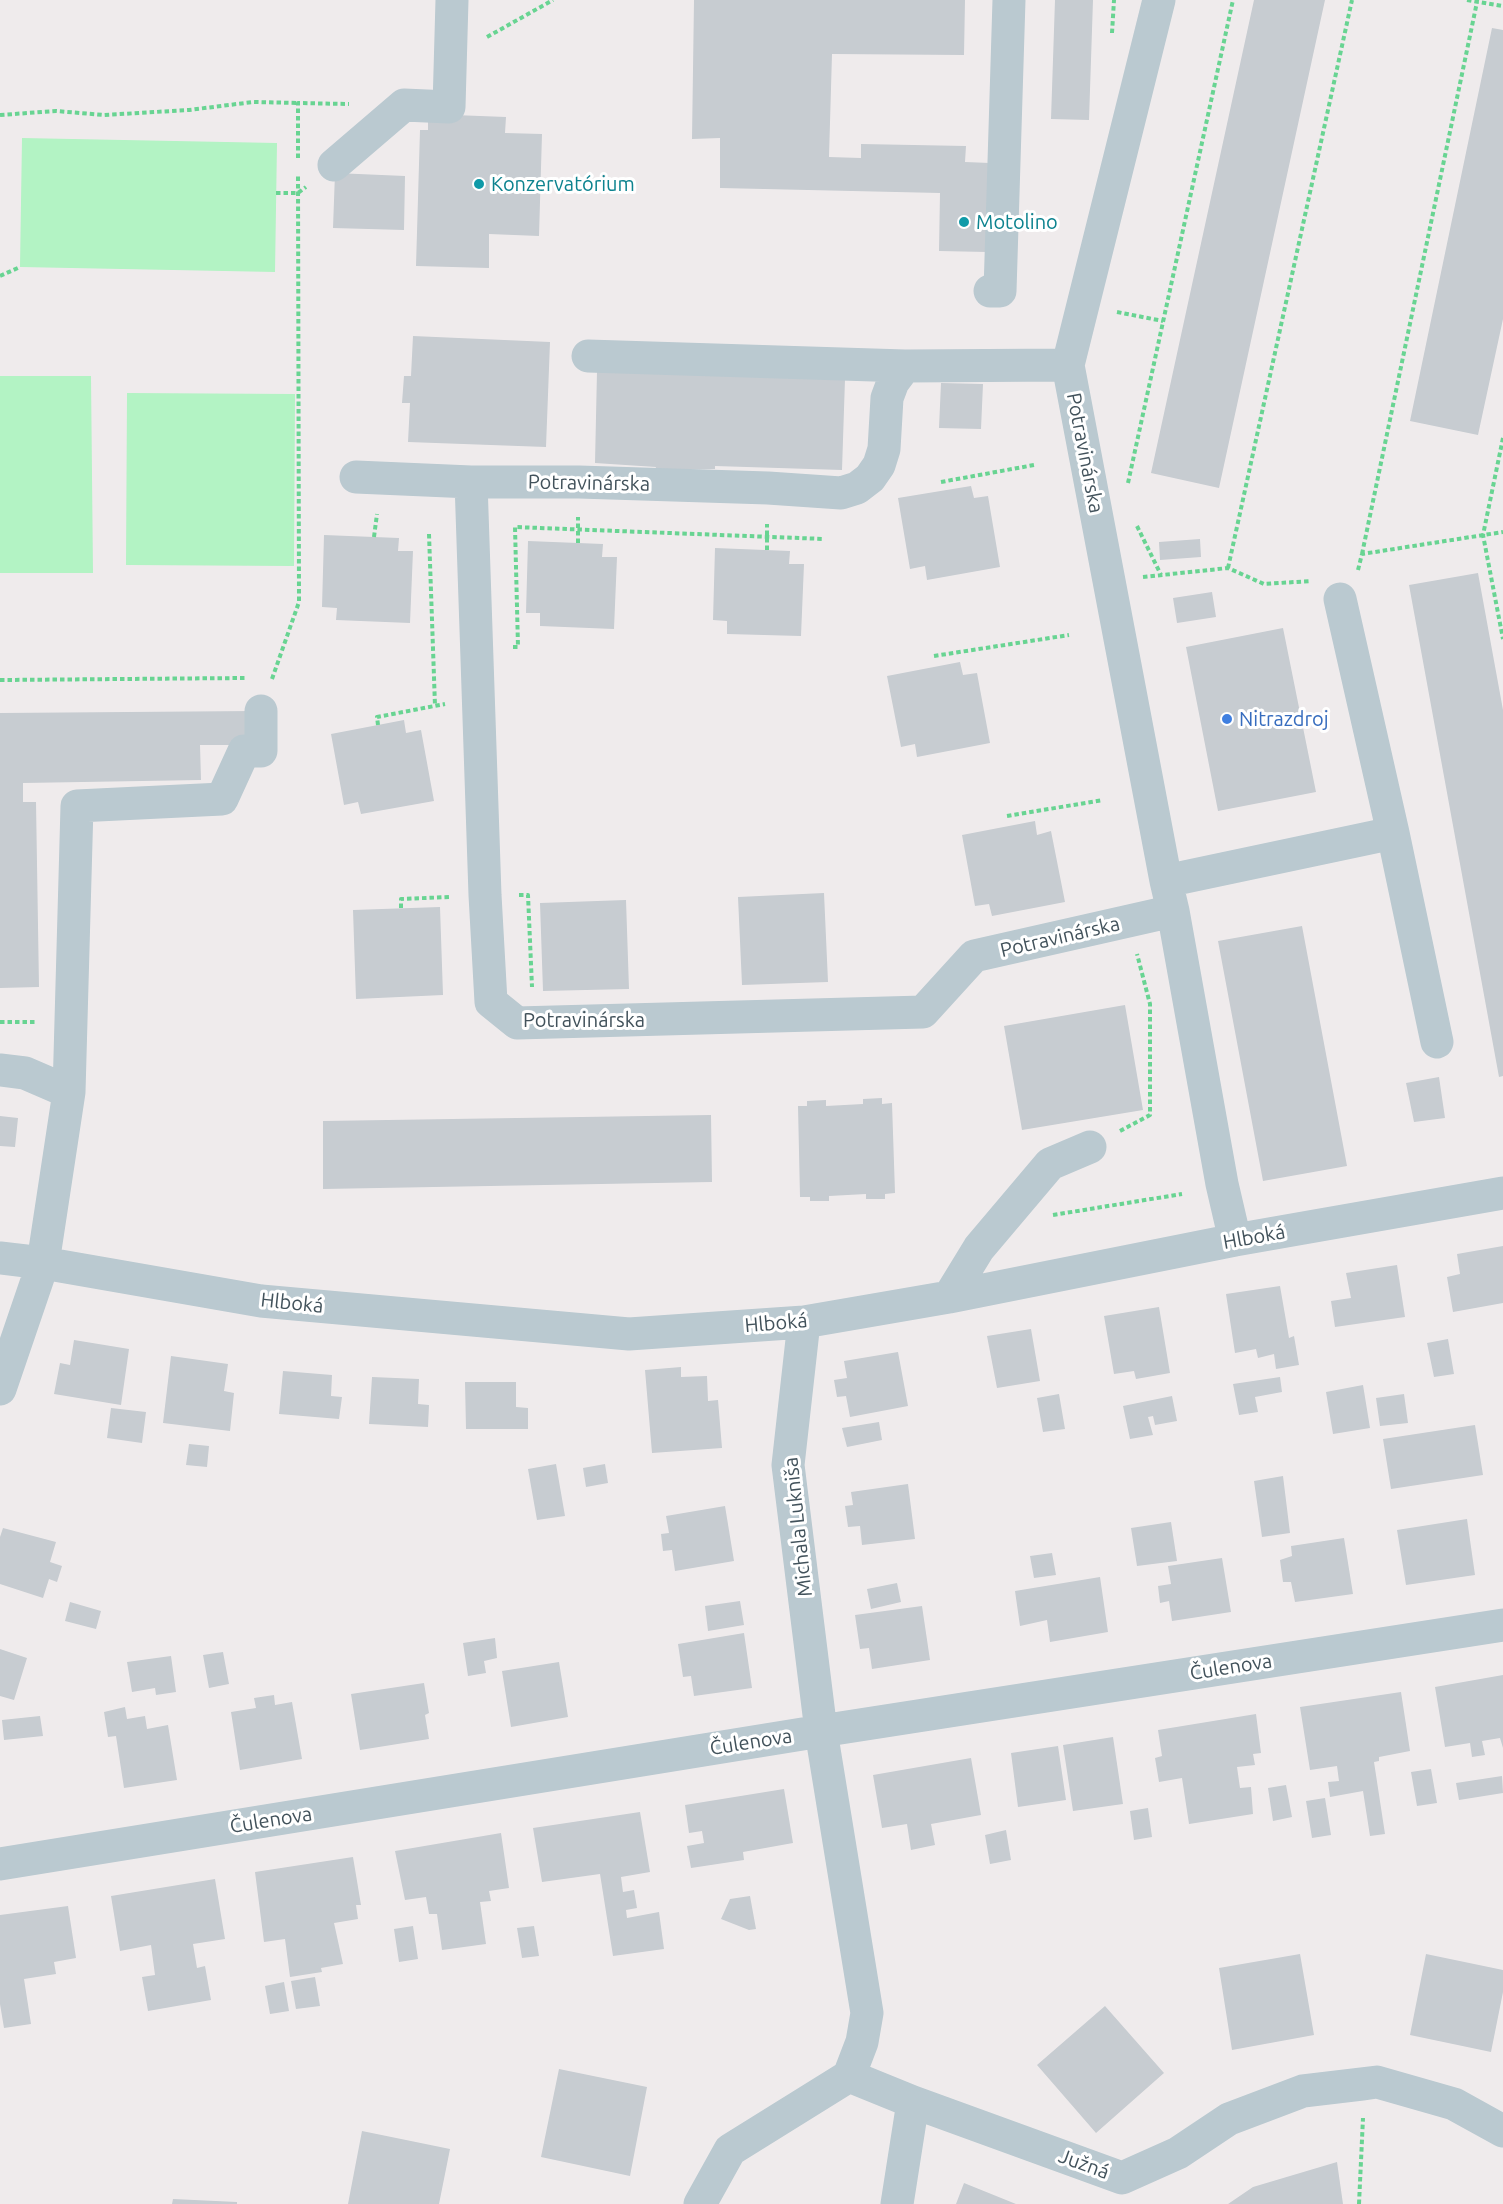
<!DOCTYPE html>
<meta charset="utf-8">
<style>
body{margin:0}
canvas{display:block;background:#efebec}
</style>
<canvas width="1503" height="2204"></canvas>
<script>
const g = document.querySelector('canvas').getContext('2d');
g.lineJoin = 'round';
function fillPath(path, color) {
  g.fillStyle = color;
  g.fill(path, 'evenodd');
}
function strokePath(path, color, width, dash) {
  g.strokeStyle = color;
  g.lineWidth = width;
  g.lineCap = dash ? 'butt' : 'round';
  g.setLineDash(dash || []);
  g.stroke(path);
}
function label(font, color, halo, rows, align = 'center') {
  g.font = font + ' Ubuntu,sans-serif';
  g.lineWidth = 6;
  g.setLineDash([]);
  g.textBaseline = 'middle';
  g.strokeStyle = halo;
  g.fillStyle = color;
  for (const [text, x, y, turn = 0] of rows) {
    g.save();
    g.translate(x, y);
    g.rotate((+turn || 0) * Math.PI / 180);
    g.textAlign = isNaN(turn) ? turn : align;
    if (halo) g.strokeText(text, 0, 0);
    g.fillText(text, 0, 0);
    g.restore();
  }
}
const green = new Path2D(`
 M22,138L277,143L275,272L20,267Z
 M0,376H91L93,573H0Z
 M127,393L295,394L294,566L126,565Z`);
const building = new Path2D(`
 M694,0H965L964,55L832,54L829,157L861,158V144L966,146L965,162L990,163L987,252L939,251L940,193L720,188V138L692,139Z
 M1055,0H1093L1089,120L1051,119Z
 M1254,0H1325L1219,488L1151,473Z
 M1492,28L1503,30V319L1478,435L1410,421Z
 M428,114L506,117L505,133L542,134L539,236L489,234V268L416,266L420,130H428Z
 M335,173L405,176L404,230L333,228Z
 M413,336L550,342L546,447L408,442L410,403H402L404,376H411Z
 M597,371L845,379L842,470L715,466V469L655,470L656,467L595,463Z
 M941,383L983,384L981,429L939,428Z
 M971,486L974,498L988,496L1000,567L927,580L925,566L910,569L898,498Z
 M324,535L399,538L398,551H413L410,623L336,620L337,608L322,607Z
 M1200,539L1201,557L1160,560L1159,542Z
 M528,541L603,544L602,557H617L614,629L540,626V613H526Z
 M715,548L790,551L789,564H804L801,636L727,634V621L713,620Z
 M1478,573L1503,710V1076L1499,1077L1409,585Z
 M1212,592L1216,617L1177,623L1173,598Z
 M1283,628L1316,792L1218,811L1186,647Z
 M960,662L963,675L977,673L990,743L917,757L915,744L901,747L887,676Z
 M255,711L256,745H200L201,780L23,783V802H36L39,987L0,988V713Z
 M404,720L406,733L421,730L434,801L361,814L358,802L344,805L331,734Z
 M1035,821L1037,835L1051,831L1065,902L992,916L989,904L975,906L962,835Z
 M824,893L828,982L742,985L738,897Z
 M626,900L629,989L543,991L540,903Z
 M440,907L443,995L356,999L353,910Z
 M1302,926L1347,1166L1263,1181L1218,941Z
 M1125,1005L1143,1110L1022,1130L1004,1026Z
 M1439,1077L1445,1118L1414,1122L1406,1083Z
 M882,1098V1104L892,1103L895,1193L885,1194V1199H866V1194L829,1196V1201H810V1197H800L798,1106H807V1101L826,1100V1106L863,1104V1099Z
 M711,1115L712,1182L323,1189V1121Z
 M0,1116L18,1118L15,1147L0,1146Z
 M1503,1246V1303L1453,1312L1447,1277L1460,1274L1457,1254Z
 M1397,1265L1405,1317L1335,1327L1331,1301L1351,1298L1346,1273Z
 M1280,1286L1289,1338L1294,1336L1299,1365L1276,1369L1274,1354L1258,1358L1256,1349L1235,1353L1226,1294Z
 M1159,1307L1170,1373L1136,1379L1134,1371L1114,1374L1104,1316Z
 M1031,1329L1040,1381L997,1388L987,1336Z
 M1448,1339L1454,1374L1434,1377L1427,1343Z
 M74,1340L129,1349L121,1405L54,1394L60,1363L70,1365Z
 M898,1352L908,1406L850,1417L846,1396L837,1397L834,1380L847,1378L844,1361Z
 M171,1356L228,1364L224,1391L234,1393L230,1431L163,1423Z
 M681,1367V1377L707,1376L708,1401L718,1400L722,1448L652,1453L645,1370Z
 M283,1371L332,1375L331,1396L342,1397L339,1419L279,1414Z
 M372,1377L419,1379L418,1404L429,1405L428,1427L369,1424Z
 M1280,1377L1282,1392L1255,1397L1258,1412L1239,1415L1233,1384Z
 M465,1382H516V1407L528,1408V1429H466Z
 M1363,1385L1370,1428L1333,1434L1326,1392Z
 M1059,1394L1065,1429L1043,1432L1037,1398Z
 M1404,1394L1408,1423L1380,1426L1376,1398Z
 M1172,1396L1177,1421L1155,1425L1153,1416L1148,1417L1153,1435L1130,1439L1123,1406Z
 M111,1408L146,1412L142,1443L107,1438Z
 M879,1422L882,1440L847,1447L842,1428Z
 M1475,1425L1483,1475L1391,1489L1383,1439Z
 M189,1444L209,1446L207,1467L186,1465Z
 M556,1464L565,1516L537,1520L528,1469Z
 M605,1464L608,1483L586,1487L583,1468Z
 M1283,1476L1290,1533L1262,1537L1254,1481Z
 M908,1484L915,1539L862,1545L860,1526L848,1527L845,1506L853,1505L851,1492Z
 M725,1506L734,1561L675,1571L672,1550L663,1551L661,1534L669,1533L666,1516Z
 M1467,1519L1475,1575L1406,1585L1397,1530Z
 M1171,1522L1177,1561L1137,1566L1131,1528Z
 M3,1528L56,1542L50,1562L62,1566L57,1582L49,1579L43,1598L0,1584V1537Z
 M1344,1538L1353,1594L1295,1602L1291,1582H1283L1280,1560L1292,1556L1291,1546Z
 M1052,1553L1056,1575L1034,1578L1030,1556Z
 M1222,1558L1231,1612L1172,1621L1169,1601L1160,1603L1158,1586L1171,1584L1168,1566Z
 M1100,1577L1108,1632L1050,1642L1047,1620L1020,1626L1015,1591Z
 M897,1583L901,1602L871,1609L867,1589Z
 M740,1601L744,1625L708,1631L705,1606Z
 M70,1602L101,1611L96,1629L65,1621Z
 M922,1606L930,1660L872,1669L869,1648L860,1649L855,1615Z
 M744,1633L752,1688L694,1696L691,1676L683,1677L678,1644Z
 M495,1638L497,1658L484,1661L486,1673L468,1676L463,1643Z
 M0,1649L27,1658L14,1700L0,1696Z
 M223,1652L229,1684L209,1688L203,1655Z
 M171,1656L176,1692L156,1695L155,1688L132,1692L127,1662Z
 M559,1662L568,1717L511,1727L502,1671Z
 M1503,1675V1748L1500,1738L1482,1741L1485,1755L1472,1757L1470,1743L1445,1747L1435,1687Z
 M424,1683L429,1713L425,1715L429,1739L360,1750L351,1694Z
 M1401,1692L1410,1751L1379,1757V1761L1374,1762L1385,1834L1370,1836L1363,1791L1330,1797L1328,1782L1339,1781L1337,1766L1310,1770L1300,1707Z
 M274,1695L275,1705L292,1702L302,1759L240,1770L231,1712L256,1708L254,1698Z
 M125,1707L127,1719L145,1716L147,1729L168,1725L177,1780L124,1788L116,1736L108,1737L104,1712Z
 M1256,1714L1261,1753L1253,1754L1255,1765L1237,1767L1240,1788L1251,1787L1253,1814L1189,1824L1182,1778L1159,1782L1155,1758L1162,1756L1158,1730Z
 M40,1716L43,1736L4,1740L2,1720Z
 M1113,1737L1123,1804L1073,1811L1063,1745Z
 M1058,1746L1066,1800L1018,1807L1011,1753Z
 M971,1758L981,1815L931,1824L935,1845L911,1850L907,1824L882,1828L873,1775Z
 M1431,1769L1437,1803L1417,1806L1411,1772Z
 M1502,1776L1503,1793L1459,1800L1456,1783Z
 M1286,1785L1292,1817L1273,1821L1268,1788Z
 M784,1789L793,1843L743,1852L744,1860L691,1868L687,1846L704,1843L702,1831L689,1833L685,1805Z
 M1325,1798L1331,1835L1312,1838L1306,1801Z
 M1148,1808L1152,1837L1134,1840L1130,1811Z
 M640,1812L650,1872L621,1877L623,1892L634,1890L637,1908L626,1910L627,1918L659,1912L664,1949L613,1956L600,1874L542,1882L533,1828Z
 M1006,1830L1011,1860L990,1864L985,1835Z
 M501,1833L509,1888L489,1891L491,1901L480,1902L486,1944L442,1950L437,1914H429L426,1897L405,1900L395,1851Z
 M353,1857L361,1905H356L358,1919L334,1923L343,1964L321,1968L322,1972L290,1977L285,1939L264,1942L255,1872Z
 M215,1879L225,1939L193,1944L197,1968L205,1966L211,2000L148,2011L142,1977L155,1975L151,1945L120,1951L111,1896Z
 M750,1896L756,1929L749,1930L721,1919L730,1899Z
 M68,1906L76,1958L54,1962L56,1974L24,1979L31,2024L4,2028L0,2004V1915Z
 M413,1926L418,1959L399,1962L394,1929Z
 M534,1926L539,1956L522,1958L517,1928Z
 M1300,1954L1314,2035L1232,2050L1219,1968Z
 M1426,1954L1503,1970V1992L1491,2052L1410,2035Z
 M315,1977L320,2006L296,2009L291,1981Z
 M284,1982L289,2011L270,2014L265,1986Z
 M1105,2006L1164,2073L1096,2133L1037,2065Z
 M559,2069L647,2087L630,2176L541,2157Z
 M362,2131L450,2149L439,2204H348Z
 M1337,2162L1343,2204H1228L1253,2187Z
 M964,2183L1016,2204H956Z
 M173,2199L237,2202V2204H172Z`);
const path = new Path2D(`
 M1467,0L1503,6
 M1112,33L1114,0
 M487,37L553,0
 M0,115L56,111L104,115L189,110L253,102L298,103
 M298,158V103L349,104
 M276,193H298L306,187
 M0,276L20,267
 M1117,312L1163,321
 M1503,438L1483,535L1503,639
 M941,482L1034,465
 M1128,483L1233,0
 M1137,526L1161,575
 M429,534L435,706
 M374,537L377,514
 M578,543V517
 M767,550V524
 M1362,554L1477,2
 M1228,568L1352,0
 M1358,570L1362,554L1503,532
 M1143,577L1228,568L1264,584L1311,581
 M513,647H518L515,527L824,539
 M934,656L1069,635
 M272,679L299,602L298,175
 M0,680L245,678
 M378,725L377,717L445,704
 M1007,816L1103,800
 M519,895H528L532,987
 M401,908V899L449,897
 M0,1022H35
 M1120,1131L1150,1115V1004L1137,954
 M1053,1215L1182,1194
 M1359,2204L1363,2118`);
const minor = new Path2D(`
 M1159,0L1068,365L1166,881L1173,911L1222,1184L1235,1240
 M334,165L404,105L449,107L452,0
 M990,291H1000L1009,0
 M588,356L905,366L1068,365
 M356,477L471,482H579L768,488L841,493L857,488L870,478L879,465L884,449L887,398L893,382L905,366
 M471,482L485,895L491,1002L517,1023L923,1012L974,956L1173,911
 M1340,599L1393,833L1437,1042
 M1166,881L1393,833
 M0,1070L25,1073L69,1092L43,1263L0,1258
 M69,1092L77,806L222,799L244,751H261V711
 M949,1297L979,1248L1050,1164L1090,1147
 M804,1322L788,1465L821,1731L867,2013L862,2042L849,2076
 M0,1389L43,1263L261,1301L629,1334L804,1322L949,1297L1235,1240L1503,1193
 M0,1864L821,1731L1503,1625
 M700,2204L730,2150L849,2076L913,2102L1122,2178L1178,2153L1229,2119L1303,2091L1362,2084L1377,2082L1454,2104L1503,2131
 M897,2204L913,2102`);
const markers = [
 [479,184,6,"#0f9aa8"],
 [964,222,6,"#0f9aa8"],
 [1227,719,6,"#3f7fe0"]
];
const cultureNames = [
 ["Konzervatórium",491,184],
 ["Motolino",976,222]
];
const streetNames = [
 ["Potravinárska",1085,453,79],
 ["Potravinárska",589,483,1],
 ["Potravinárska",1060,937,-13],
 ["Potravinárska",584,1020],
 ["Hlboká",1254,1237,-10],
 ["Hlboká",292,1303,6],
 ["Hlboká",776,1323,-5],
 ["Michala Lukniša",798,1527,-96],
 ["Čulenova",1231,1667,-9],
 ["Čulenova",751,1742,-9],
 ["Čulenova",271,1820,-9],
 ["Južná",1084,2164,20]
];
const shopNames = [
 ["Nitrazdroj",1239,719]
];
fillPath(green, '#b3f3c4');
fillPath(building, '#c7ccd1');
strokePath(path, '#68d492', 4, [4.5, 3]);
strokePath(minor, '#bac9d0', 33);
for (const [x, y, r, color] of markers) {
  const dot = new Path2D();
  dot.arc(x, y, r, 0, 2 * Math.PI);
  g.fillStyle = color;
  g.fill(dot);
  strokePath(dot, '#fff', 2);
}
label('20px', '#0d838f', '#fff', cultureNames, 'left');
label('20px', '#42525b', '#fff', streetNames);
label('20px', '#366cbe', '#fff', shopNames, 'left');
</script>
